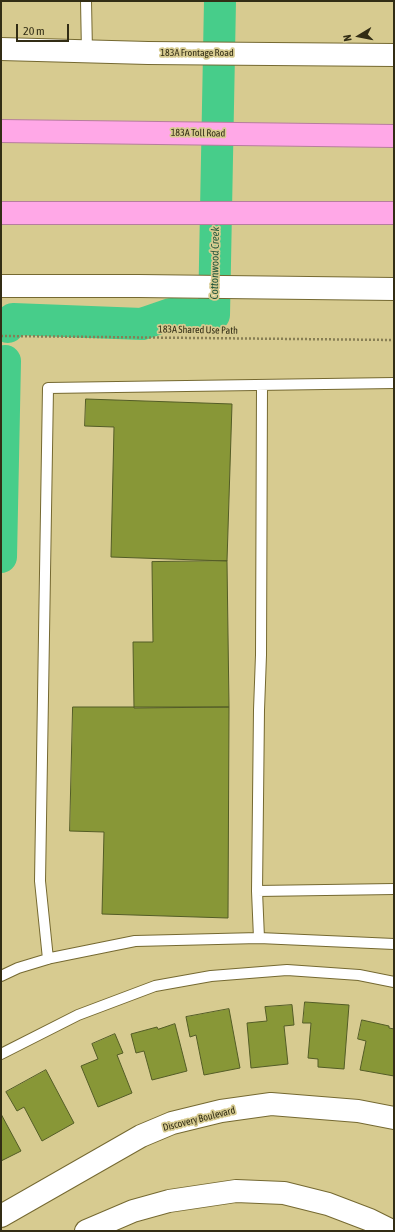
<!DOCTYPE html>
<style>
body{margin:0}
#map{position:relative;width:395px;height:1232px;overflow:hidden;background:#d7cb90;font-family:"Asap Condensed",sans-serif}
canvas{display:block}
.frame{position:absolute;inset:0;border:2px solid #322d15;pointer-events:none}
.north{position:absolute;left:339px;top:16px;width:40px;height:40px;-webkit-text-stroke:3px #d7cb90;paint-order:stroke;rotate:260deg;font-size:11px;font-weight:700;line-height:16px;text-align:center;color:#322d15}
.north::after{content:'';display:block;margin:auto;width:14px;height:18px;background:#322d15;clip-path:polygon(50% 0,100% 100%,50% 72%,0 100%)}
.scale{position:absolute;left:16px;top:24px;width:53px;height:18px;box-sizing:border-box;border:2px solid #322d15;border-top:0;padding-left:5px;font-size:12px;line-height:14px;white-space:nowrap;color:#322d15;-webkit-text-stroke:3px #d7cb90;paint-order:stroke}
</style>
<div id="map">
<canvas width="395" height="1232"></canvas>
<div class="frame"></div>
<div class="north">N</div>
<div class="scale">20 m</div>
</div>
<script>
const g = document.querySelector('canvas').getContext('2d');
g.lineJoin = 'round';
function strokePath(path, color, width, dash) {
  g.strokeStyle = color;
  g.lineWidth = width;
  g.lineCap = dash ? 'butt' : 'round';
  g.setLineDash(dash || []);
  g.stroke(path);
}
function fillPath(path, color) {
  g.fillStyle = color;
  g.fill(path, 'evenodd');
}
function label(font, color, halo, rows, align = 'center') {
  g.font = font + ' "Asap Condensed",sans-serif';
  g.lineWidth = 3.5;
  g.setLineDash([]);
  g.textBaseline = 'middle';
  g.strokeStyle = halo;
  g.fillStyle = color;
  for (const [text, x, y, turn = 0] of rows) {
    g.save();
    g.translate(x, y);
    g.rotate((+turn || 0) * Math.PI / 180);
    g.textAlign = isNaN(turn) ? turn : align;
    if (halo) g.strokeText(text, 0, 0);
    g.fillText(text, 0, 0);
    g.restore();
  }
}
const river = new Path2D(`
 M8,327L13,319L142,324L171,314L214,315L220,1
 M1,557L5,361`);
const building = new Path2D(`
 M86,399L232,404L227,561L111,557L114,427L85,426Z
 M227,561L229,707L134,708L133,642H153L152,562Z
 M73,707H229L228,918L102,914L104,832L70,831Z
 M305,1002L349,1005L344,1069L318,1067V1059L308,1058L311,1023H303Z
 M292,1005L294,1025L284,1026L288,1064L251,1068L247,1023L267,1021L265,1007Z
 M229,1009L240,1068L204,1075L196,1035L190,1037L186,1017Z
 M362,1020L389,1026V1028L394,1029V1076L360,1070L366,1041L358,1039Z
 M175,1024L187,1071L152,1080L144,1051L136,1053L131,1034L157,1027L158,1029Z
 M115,1034L123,1053L117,1055L132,1093L98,1107L81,1066L98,1059L92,1044Z
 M46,1070L74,1123L42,1141L24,1107L17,1111L6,1092Z
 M1,1114L21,1151L1,1161Z`);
const path = new Path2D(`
 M1,336L394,340`);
const lane = new Path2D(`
 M86,1L87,52
 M257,891L259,710L261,655L262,385
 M259,938L257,891L394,889
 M48,959L40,881L48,388L394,383
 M1,976L18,968L51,958L135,941L259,938L394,944
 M1,1054L78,1015L155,986L211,976L287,970L359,975L394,982`);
const secondary = new Path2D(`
 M1,49L148,53L394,55
 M1,286H139L394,289
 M1,1216L141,1136L172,1123L221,1111L271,1104L358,1111L394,1118
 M86,1231L133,1211L169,1201L236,1191L284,1193L328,1204L370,1220L392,1231`);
const highway = new Path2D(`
 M1,131L394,136
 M1,213H394`);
const streetNames = [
 ["183A Frontage Road",197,53],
 ["183A Toll Road",198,133,1],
 ["183A Shared Use Path",198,330,1],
 ["Discovery Boulevard",199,1119,-14]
];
const waterNames = [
 ["Cottonwood Creek",215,263,-89]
];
strokePath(river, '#47cd8a', 32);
fillPath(building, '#889737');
strokePath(building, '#535c26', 1);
strokePath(lane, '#756931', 12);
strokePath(secondary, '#756931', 24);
strokePath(highway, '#b77d9e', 24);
strokePath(path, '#877e54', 2.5, [2, 2]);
strokePath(lane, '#fff', 10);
strokePath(secondary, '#fff', 22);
strokePath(highway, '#ffa8e7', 22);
label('10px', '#322d15', '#d7cb90', streetNames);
label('italic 11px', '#23573b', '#d7cb90', waterNames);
</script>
